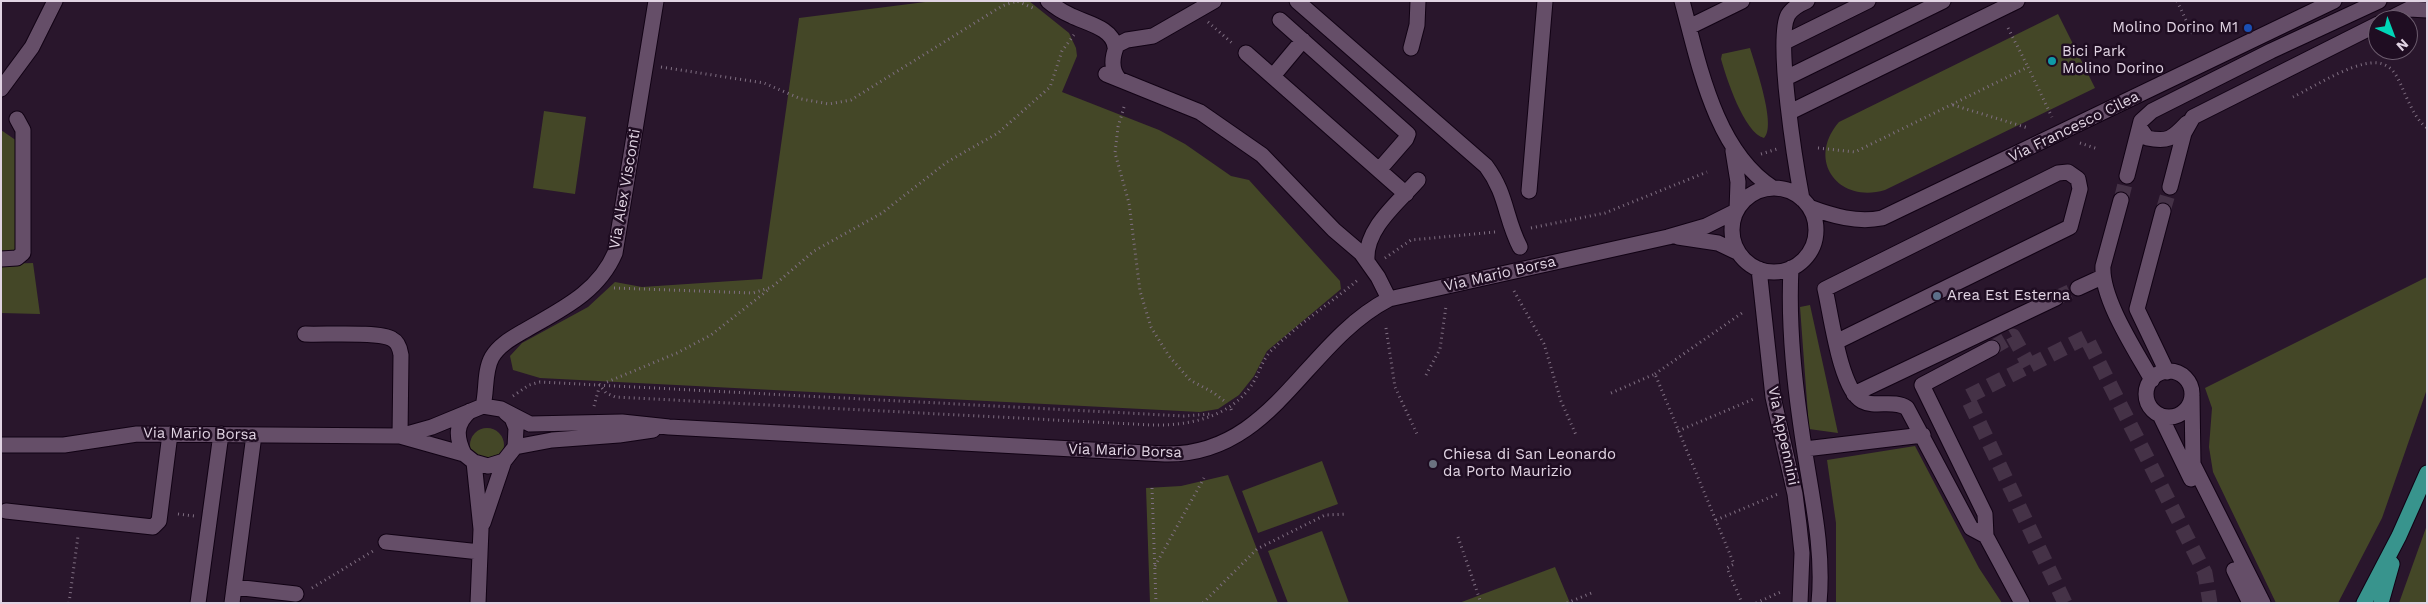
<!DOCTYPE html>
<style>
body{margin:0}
#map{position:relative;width:2428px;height:604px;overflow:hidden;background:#29162c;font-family:"Work Sans",sans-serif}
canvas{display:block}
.frame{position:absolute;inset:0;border:2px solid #e1d4e3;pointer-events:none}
.north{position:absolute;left:2368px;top:10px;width:50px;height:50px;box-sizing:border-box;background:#1f0d22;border:1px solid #6d5d6f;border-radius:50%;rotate:137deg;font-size:14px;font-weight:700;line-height:20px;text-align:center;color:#e1d4e3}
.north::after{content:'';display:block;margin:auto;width:18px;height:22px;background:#00d5b7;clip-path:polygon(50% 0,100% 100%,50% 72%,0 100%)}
</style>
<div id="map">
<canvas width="2428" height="604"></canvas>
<div class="frame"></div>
<div class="north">N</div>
</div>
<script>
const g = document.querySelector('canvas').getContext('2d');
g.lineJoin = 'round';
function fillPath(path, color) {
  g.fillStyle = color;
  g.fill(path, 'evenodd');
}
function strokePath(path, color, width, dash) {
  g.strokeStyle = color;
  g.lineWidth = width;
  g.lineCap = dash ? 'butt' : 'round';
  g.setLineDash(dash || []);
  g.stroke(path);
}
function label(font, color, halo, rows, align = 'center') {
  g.font = font + ' "Work Sans",sans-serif';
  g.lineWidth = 5;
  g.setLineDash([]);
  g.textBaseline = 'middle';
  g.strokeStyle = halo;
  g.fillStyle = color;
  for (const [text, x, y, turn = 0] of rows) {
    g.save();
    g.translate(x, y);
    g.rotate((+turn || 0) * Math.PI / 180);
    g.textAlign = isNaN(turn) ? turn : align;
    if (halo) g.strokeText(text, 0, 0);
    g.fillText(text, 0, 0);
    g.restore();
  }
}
const green = new Path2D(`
 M933,1H1029L1069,33L1076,48L1077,56L1062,92L1159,130L1185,144L1231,176L1249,180L1340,281L1341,289L1267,351L1254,376L1239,395L1218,409L1200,412L540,378L513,370L510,356L522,343L588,307L615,282L642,287L762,279L799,18Z
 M2058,14L2095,88L1885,190C1838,204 1806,160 1839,122Z
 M1750,48C1755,65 1777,126 1764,138C1744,133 1726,77 1721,59L1722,54Z
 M544,111L586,117L575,194L533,188Z
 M1,130L17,141L16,251L1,252Z
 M33,263L40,314L1,313V264Z
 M2427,277V389L2382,518L2338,603H2276L2213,472L2209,447L2212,408L2205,388Z
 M1810,305L1838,433L1809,429L1800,307Z
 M470 445a17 17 0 1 1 34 0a17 17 0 1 1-34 0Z
 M1915,446L1979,568L2002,603H1836V523L1827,460Z
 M1322,461L1338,504L1258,533L1242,491Z
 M1228,475L1278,603H1150L1146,488L1181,486Z
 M2427,525V603H2399Z
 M1322,531L1349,603H1288L1268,551Z
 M1555,567L1570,603H1459Z`);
const minorTunnel = new Path2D(`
 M2121,200L2127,176
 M2163,211L2170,187
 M2056,298L2078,288
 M1992,348L2013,336L2029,365
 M2065,603L1967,397L2086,337L2205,573L2210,603`);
const path = new Path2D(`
 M2177,1L2194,37
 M1208,22L1232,43
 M2008,28L2028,67
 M661,67L764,83L801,99L829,104L851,100L1002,6L1017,1L1033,8
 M2293,97C2314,87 2364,54 2385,65C2394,69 2397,77 2401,85C2408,100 2414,118 2427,128
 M1953,105L2028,128
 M1124,107L1118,127L1115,153L1129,203L1140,291L1151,327L1169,356L1190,380L1214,393L1227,403
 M2080,143L2098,149
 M1818,148L1855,152L2028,67L2052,117
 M1761,154L1777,149
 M1531,228L1605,213L1707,172
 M1385,258L1411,240L1495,232
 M614,288L753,293L772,287L814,251L882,213L947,162L998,133L1050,87L1062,51L1074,35
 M1514,291L1544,344L1561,401L1576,435
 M1386,328L1395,387L1417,434
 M1655,374L1742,313
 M1426,375L1440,349L1446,306
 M607,382L677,353L711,335L768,290
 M599,384L606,393L615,397L1151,425C1187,426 1229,418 1251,386C1259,375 1262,359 1272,350C1298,324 1331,303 1359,279
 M1611,393L1655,374L1734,564L1727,568L1742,603
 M513,396L529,385L540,382L1184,416L1210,414
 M594,406L599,388
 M1231,409L1232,412
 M1678,431L1756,398
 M1152,488L1156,603
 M178,514L194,516
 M1716,520L1778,494
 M1458,537L1481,603
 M1155,566L1204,478
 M312,588L373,551
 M69,603L78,536
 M1203,603L1257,549L1325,515L1347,514
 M1567,603L1594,592
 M1756,603L1783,591`);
const minor = new Path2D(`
 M1048,1C1055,7 1063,12 1072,16C1086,23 1113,28 1115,47
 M1297,1L1486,166C1507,194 1505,218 1520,247
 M1682,1C1699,64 1715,151 1773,188
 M1280,20L1408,134L1406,139L1379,170
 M2387,20L2409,9L2427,10
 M1689,27L1742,1
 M1785,42L1868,1
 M1411,48L1417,25L1418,1
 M1246,53L1406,194
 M1106,74L1200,112L1262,155L1334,230L1361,253L1378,277L1389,299
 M1273,76L1303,40
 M1786,78L1943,1
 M1119,79C1110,69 1112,57 1117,45L1127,40L1153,36L1214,1
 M1,89L32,47L55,1
 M1790,112L2017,1
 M2140,128L2147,138C2168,142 2172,139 2187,123
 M1733,151L1738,182L1737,210
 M2127,176L2141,121L2152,111L2271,51L2379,1
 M2170,187L2184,133L2193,117L2378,24
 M1732 230a42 42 0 1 1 84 0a42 42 0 1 1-84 0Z
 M1529,191L1545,1
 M1802,199C1796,167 1775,39 1788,15C1792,8 1800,4 1807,1
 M2121,200L2103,266C2101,299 2136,351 2152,380
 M1809,207C1833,216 1857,223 1882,218L2334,1
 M2163,211L2137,309L2167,372
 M1678,237L1718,243L1739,253
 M1,259L17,258L23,253V130L17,119
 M1367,260C1365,228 1399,202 1418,180
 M1791,268C1788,328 1795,388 1804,447C1812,499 1824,550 1819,603
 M1759,269L1773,397L1795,494L1799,525L1802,553L1800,603
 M2078,288L2102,277
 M305,334C322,335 380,331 392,339C398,342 400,348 401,355L400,436
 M1836,342L2070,227L2080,189L2078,179L2068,172L2058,173L1825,289C1831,314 1840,389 1862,401C1875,408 1894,399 1907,408L1971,528L1986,536
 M1992,348L1922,385L1985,514L1986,536L2022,603
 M2146 394a23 23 0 1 1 46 0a23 23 0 1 1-46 0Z
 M1854,394L2056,298
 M2192,396L2193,464L2263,603
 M483,406C487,391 484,371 492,357C499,345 512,338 524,331C560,310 598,293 615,253L656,1
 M2160,415L2191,479
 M400,436L432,427L483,406L501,409L530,424L622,422L669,427L1165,454C1273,456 1304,343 1389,299L1668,237L1706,226L1736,211
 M1,445H64L137,434L400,436L464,454L474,462L488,466L504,461L515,447L516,428L512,418L506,413
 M515,447L552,440L619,435L653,430
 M1805,449L1923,435
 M464,454C456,437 455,424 470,411
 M474,462L481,529L478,603
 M6,511L153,527L159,521L170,434
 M483,523L504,461
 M386,542L480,552
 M2234,570L2250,603
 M234,587L296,594
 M198,603L221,434
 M232,603L254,435`);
const major = new Path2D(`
 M2364,603L2399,536L2427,473
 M2381,603L2392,564`);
const markers = [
 [2248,28,5,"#1a4fb4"],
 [2052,61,5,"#0f9aa8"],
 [1937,296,5,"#5c6f8a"],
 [1433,464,5,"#6b7280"]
];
const poiNames = [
 ["Molino Dorino M1",2238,28,"right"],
 ["Bici Park",2062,52],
 ["Molino Dorino",2062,69],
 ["Area Est Esterna",1947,296],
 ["Chiesa di San Leonardo",1443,455],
 ["da Porto Maurizio",1443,472]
];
const streetNames = [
 ["Via Francesco Cilea",2074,127,-26],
 ["Via Alex Visconti",625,189,-80],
 ["Via Mario Borsa",1500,274,-13],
 ["Via Mario Borsa",200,434,1],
 ["Via Appennini",1783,436,78],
 ["Via Mario Borsa",1125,451,2]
];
fillPath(green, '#444727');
strokePath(minorTunnel, '#453247', 15, [15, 8]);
strokePath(minor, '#110214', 17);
strokePath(major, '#110214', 17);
strokePath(path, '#807083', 3, [1, 4]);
strokePath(minor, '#654e68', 15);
strokePath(major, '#38948d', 15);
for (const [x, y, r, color] of markers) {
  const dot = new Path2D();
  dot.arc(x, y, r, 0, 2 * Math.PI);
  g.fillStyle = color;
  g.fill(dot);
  strokePath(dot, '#1f0d22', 2);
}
label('15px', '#e1d4e3', '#1f0d22', poiNames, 'left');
label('15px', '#e1d4e3', '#1f0d22', streetNames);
</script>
